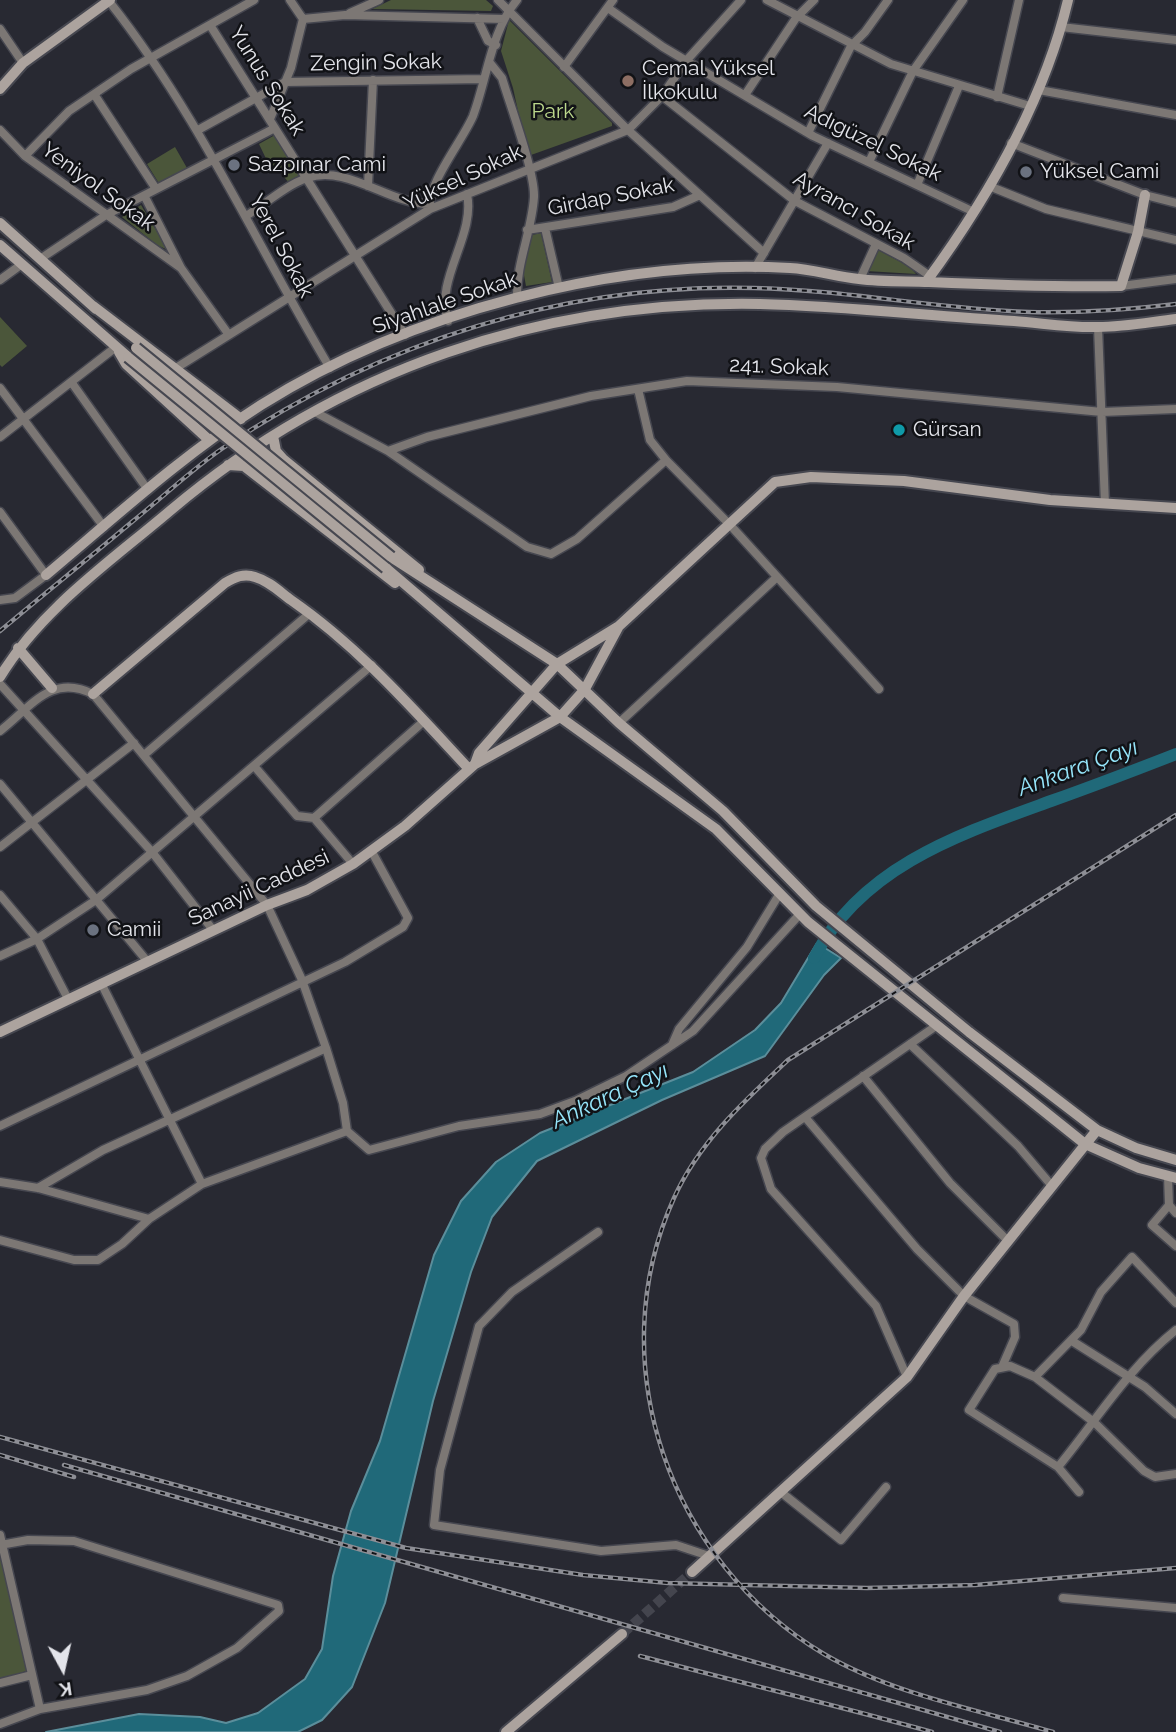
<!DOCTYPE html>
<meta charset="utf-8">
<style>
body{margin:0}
#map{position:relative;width:1176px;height:1732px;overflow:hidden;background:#282932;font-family:Raleway,sans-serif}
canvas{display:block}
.north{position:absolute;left:28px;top:1634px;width:70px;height:70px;-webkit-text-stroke:5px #111216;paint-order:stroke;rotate:172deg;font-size:19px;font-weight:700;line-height:28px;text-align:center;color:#e4e5eb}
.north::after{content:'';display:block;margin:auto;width:24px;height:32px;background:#e4e5eb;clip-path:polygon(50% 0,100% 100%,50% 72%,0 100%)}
</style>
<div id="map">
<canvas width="1176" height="1732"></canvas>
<div class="north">K</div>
</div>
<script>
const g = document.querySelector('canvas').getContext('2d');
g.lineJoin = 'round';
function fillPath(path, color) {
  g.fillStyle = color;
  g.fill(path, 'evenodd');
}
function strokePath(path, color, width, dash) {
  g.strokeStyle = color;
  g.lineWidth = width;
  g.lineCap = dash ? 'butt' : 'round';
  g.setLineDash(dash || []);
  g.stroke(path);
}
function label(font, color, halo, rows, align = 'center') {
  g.font = font + ' Raleway,sans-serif';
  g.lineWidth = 5;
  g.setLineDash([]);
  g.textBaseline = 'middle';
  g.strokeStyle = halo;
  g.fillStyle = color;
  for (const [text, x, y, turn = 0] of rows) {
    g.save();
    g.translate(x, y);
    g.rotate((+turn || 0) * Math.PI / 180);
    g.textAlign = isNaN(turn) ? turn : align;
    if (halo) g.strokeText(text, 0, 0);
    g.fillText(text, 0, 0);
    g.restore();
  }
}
const green = new Path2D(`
 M391,0H486L493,6L491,11L372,9Z
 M509,20L612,123V126L531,155L527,152L513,88L501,51Z
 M275,135L301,177L289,183L276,167H270L259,144Z
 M175,147L187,168L160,185L147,164Z
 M141,205L168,250L157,245L122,217Z
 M541,233L552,282L526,286L523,270L532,235Z
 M878,250L910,267L916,274L866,271Z
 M0,317L27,346L2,367L0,365Z
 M0,1557L29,1670L0,1680Z`);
const water = new Path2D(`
 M817,943L841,958L824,975L765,1056L662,1100L537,1161L492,1217L471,1272L433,1401L385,1603L352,1687L322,1720L298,1732H46L139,1714L200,1717L226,1723L258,1713L305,1679L322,1649L333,1576L351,1511L380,1441L434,1255L461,1201L496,1162L540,1133L693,1072L755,1030L781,1003Z`);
const river = new Path2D(`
 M814,958C862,866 960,834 1051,801C1093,786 1135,770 1176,754`);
const secondaryTunnel = new Path2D(`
 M622,1634L692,1572`);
const street = new Path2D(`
 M108,0C198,113 256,244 330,368
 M290,0L303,19
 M498,0L628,130L764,253
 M767,0L891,64L1030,106
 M608,8L663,47L813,136L974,212
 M350,13L379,0
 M477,18L488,41L496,45
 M303,19L345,15L504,19
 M210,25L405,335
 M1061,27L1176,40
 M0,29L23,63
 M490,63L502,78C510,105 535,172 534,197C532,231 516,263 517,298
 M564,67L613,0
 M1039,90L1176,115
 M94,94L156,189
 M745,95L796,18L814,0
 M662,96L795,201L904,258L930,276
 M997,97L1019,0
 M270,119L291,68L303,19
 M0,130L25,156L181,268
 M198,130L285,82L484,79
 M808,133L851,46L865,32L888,0
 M1011,143L1145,195L1176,203
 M25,156L69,111L131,69L254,0
 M869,162L913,71L963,0
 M917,185L959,86
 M368,186L373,80
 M989,186L1046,209L1176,240
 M145,197L181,268L229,335
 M430,209C426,185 463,140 473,116C487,79 491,31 517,0
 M246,216C264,205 286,185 307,178C347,164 389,204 429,204
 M545,228L559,288
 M527,230L673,207L700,195
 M40,259L106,215L275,128
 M755,268L828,143
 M860,279L876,244
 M0,280L22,264
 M1121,286L1176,279
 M448,321C434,279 476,236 467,194
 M1098,327L1105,504
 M176,368L430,209L628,130L662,96L686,61L741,0
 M72,383L148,490
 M0,388L104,527
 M638,389L650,440L666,460L731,526L879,689
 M315,412L388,451L527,547L551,554L577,539L666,460
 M0,437L116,347
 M388,451L427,437L591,396L687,381L837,387L1102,412L1176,409
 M0,512L46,575L15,598L0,600
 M0,684L152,852L213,930
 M619,723L777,577
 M0,731C31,707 51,673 93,694L267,905L302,980L326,1048L343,1103L347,1131L369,1150L459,1126L540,1114L575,1101L626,1076L693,1031L800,914
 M144,755L310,613
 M255,767L297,816L314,818
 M0,784L147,961
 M0,847L134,743
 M353,864L314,818L424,721
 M0,895L37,939L68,999
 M0,956L37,939L96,900L372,665
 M101,983L202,1184
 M910,1044L1018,1146L1052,1186
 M672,1045L679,1029L747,947L780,893
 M863,1076L950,1183L1008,1241
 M805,1117L917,1249L964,1296L1014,1324L1015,1337L1002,1367
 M0,1126L345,962L403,927L408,918L372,852
 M1168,1176L1169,1205L1152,1225L1176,1246
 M0,1182L38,1188L149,1219
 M38,1188L103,1150L326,1048
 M1169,1205L1176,1213
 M598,1232L512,1292L479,1326L440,1470L434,1525L601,1551L676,1545L709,1556
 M0,1240L74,1260H98L122,1244L149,1219L202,1184L347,1131
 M1072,1341L1145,1387L1176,1414
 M907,1377L876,1306L771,1189L761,1158L765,1149L783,1132L936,1026
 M1035,1377L1081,1330L1101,1292L1132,1257L1176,1303
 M1058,1467C1095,1422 1129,1367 1176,1330
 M1079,1492L1058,1467L969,1410L995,1369L1010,1366L1035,1377L1095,1423L1144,1471L1155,1477L1176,1474
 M782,1493L841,1540L886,1487
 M0,1535L40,1709
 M0,1545L28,1540L74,1541L278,1605L279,1611L237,1648L187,1676L147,1690L40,1709L0,1724
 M1063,1598L1176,1608
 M0,1683L32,1675`);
const secondary = new Path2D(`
 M0,89L23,63L110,0
 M0,223L96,309
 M0,245L128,357
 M926,282C987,199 1044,101 1068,0
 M93,306L241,419
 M119,352L126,364L209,440
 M273,436L276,451L284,460L419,570
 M228,465L244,466L395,583
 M391,557L557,664L619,723L723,811L816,906L969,1032L1097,1130L1136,1148L1176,1160
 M386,568L560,717L716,829L808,922L1085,1144L1139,1168L1176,1178
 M46,575C116,516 184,454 261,405C409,312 616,258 790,268C813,269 836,277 859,279C882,282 906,281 929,282C994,285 1057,287 1121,286L1138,232L1145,195
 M18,648L52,688
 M0,677C41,609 111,561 171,510C338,369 543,300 760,304C845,306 929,316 1014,321C1042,323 1070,328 1098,327C1124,327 1150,322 1176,319
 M93,694L225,583C235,577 244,573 255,577C269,581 280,592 291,600C359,647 413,709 469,769
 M475,764L479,753L557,664L619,626L775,482L811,477L904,481L1050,500L1176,508
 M0,1032L267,905L307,890L353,864L405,826L475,764L560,717L585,689L619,626
 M692,1572L907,1377L964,1296L1097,1130
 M506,1732L622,1634`);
const rail = new Path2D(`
 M0,631C44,594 89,558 133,521C163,497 191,470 223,448C381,342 563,283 754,288C846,290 937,309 1029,312C1078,313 1127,310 1176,304
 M0,1437L406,1548L583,1575L668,1583L867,1588L975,1585L1176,1568
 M0,1455L74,1477
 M64,1465L1000,1732
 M640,1656C738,1682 835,1705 932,1732
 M1053,1732C978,1710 892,1694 824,1654C670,1562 599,1364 674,1198C699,1142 744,1101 788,1060L1176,815`);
const secondaryBridge = new Path2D(`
 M136,348L391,557
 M128,357L386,568`);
const markers = [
 [628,81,7,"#8d6e63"],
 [234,165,7,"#6b7280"],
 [1026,172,7,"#6b7280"],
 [899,430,7,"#0f9aa8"],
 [93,930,7,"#6b7280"]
];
const streetNames = [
 ["Zengin Sokak",376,63,-1],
 ["Yunus Sokak",267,81,58],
 ["Adıgüzel Sokak",873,143,26],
 ["Yüksel Sokak",463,178,-25],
 ["Yeniyol Sokak",98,187,36],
 ["Girdap Sokak",611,197,-11],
 ["Ayrancı Sokak",854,211,30],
 ["Yerel Sokak",281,246,62],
 ["Siyahlale Sokak",445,303,-19],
 ["241. Sokak",779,367,2],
 ["Sanayii Caddesi",259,888,-25]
];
const poiNames = [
 ["Cemal Yüksel",642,69],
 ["İlkokulu",642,93],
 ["Sazpınar Cami",248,165],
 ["Yüksel Cami",1040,172],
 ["Gürsan",913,430],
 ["Camii",107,930]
];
const parkNames = [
 ["Park",553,112]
];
const waterNames = [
 ["Ankara Çayı",1078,768,-20],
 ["Ankara Çayı",610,1096,-25]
];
fillPath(green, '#4b563a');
fillPath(water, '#206979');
strokePath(water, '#5b8e9b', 2);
strokePath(river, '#206979', 12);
strokePath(secondaryTunnel, '#44454e', 10, [10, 5]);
strokePath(street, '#464750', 11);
strokePath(secondary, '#464750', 14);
strokePath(street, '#7c7774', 8);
strokePath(secondary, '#aca39e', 10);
strokePath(rail, '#8d8e95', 4.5);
strokePath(rail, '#111216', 2, [5]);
strokePath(secondaryBridge, '#464750', 14, []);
strokePath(secondaryBridge, '#aca39e', 10);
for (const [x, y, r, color] of markers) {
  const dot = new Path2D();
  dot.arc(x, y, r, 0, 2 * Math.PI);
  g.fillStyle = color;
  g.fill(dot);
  strokePath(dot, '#111216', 2.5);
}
label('21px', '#e4e5eb', '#111216', streetNames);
label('21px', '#e4e5eb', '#111216', poiNames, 'left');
label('21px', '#bcd88c', '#111216', parkNames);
label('italic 23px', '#96e6fb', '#111216', waterNames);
</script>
